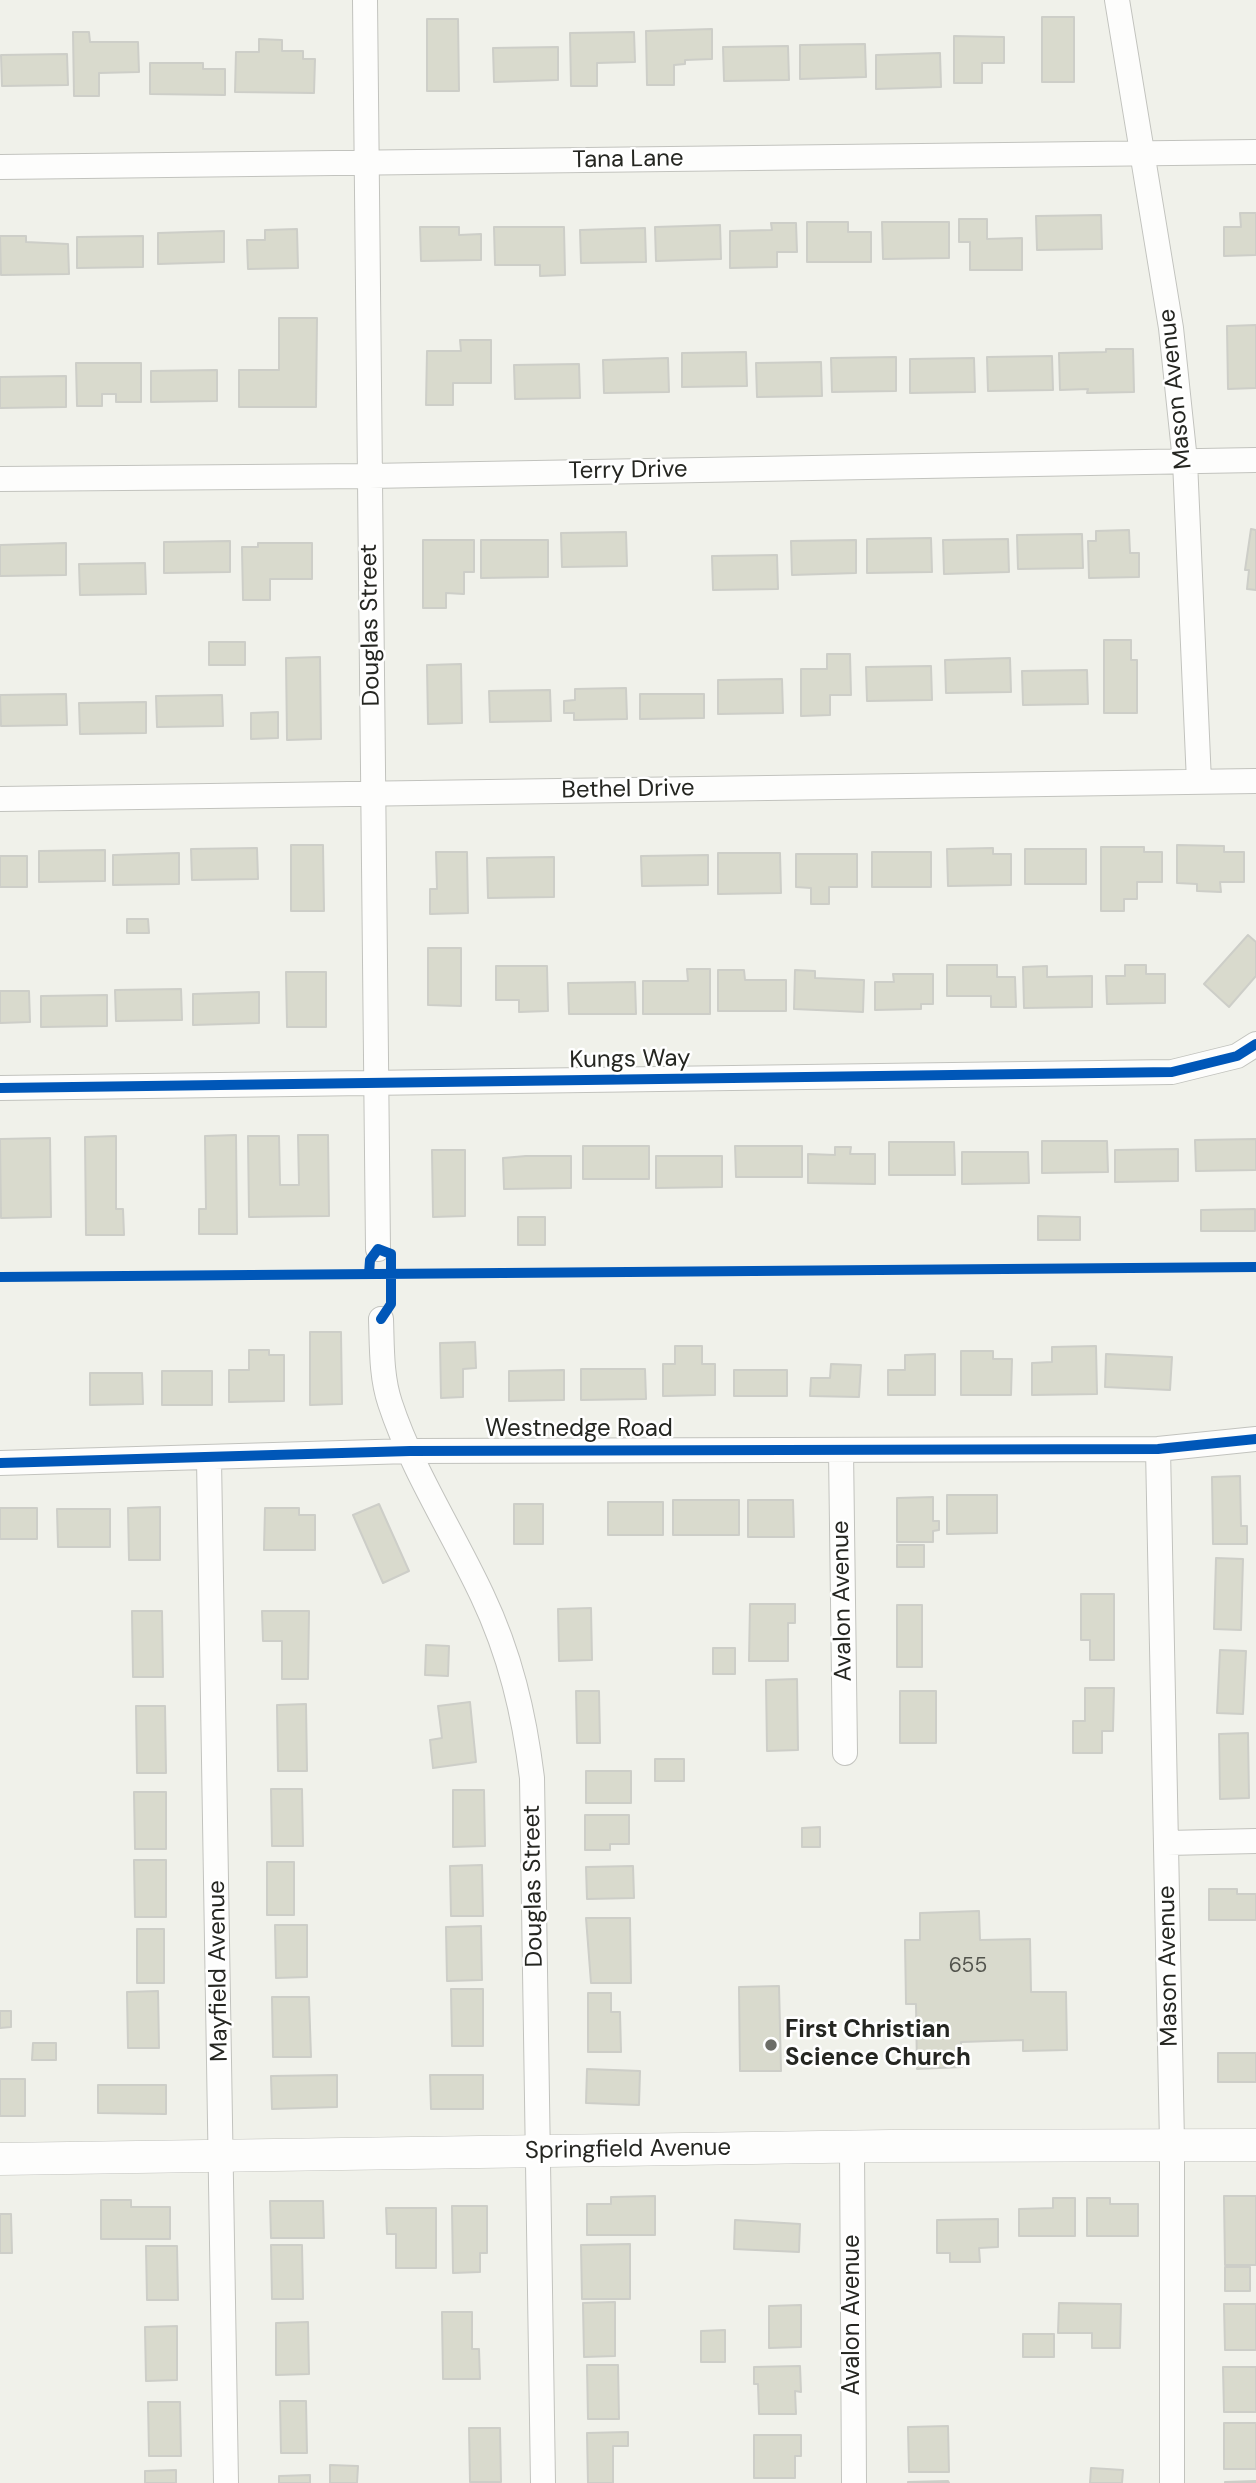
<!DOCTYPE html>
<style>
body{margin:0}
canvas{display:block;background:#f0f1ea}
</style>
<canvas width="1256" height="2483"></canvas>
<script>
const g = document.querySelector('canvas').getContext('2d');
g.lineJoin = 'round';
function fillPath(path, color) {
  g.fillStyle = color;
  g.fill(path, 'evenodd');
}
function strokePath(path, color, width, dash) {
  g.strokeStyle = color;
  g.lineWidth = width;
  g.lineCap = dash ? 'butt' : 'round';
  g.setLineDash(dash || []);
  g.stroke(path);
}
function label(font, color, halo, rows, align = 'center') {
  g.font = font + ' "DM Sans",sans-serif';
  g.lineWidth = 5;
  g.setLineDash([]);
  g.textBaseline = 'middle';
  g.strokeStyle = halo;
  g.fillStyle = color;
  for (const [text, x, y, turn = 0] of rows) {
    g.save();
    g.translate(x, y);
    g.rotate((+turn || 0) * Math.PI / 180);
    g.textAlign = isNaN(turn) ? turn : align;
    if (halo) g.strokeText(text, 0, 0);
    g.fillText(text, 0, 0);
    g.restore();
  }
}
const building = new Path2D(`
 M1042,17H1074V82H1042Z
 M427,19H458L459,91H427Z
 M712,29V59L685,60V64L674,65V85H647L646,31Z
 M73,32H89L90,42H138L139,72L99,73V96H74Z
 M634,32L635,62L597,63V86H571L570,33Z
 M954,36L1004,37V63H982V83H954Z
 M259,39L282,40V51H303V59H315L314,93L235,92L236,52H259Z
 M865,44L866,77L800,79V45Z
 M788,46L789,80L724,81L723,47Z
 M558,47V80L494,82L493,48Z
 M940,53L941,87L876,89V55Z
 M67,54L68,85L2,86L1,55Z
 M150,63H203V69H225V95L150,94Z
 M1240,213H1256V255L1224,256V227H1241Z
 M1101,215L1102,249L1037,250L1036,216Z
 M959,219H987V239L1022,238V270H970V242H959Z
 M807,222H848V232H871V262H807Z
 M882,222H949V258L883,259Z
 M771,223H796L797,252H777V267L730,268V231L772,230Z
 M720,225L721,259L656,261L655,227Z
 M420,227H459V235L481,234V260L421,261Z
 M494,227H564L565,275L540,276V265H495Z
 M645,228L646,262L581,263L580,230Z
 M297,229L298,268L248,269L247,240H265V230Z
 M224,231V262L158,264V233Z
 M0,236H26V242L68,244L69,274L1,275Z
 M143,236V267L77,268V237Z
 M279,318H317L316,407H239V370H279Z
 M1256,325V388L1228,389L1227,326Z
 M460,340H491V383H453V405H426L427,351H461Z
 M1106,349H1133L1134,392L1087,393L1088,389L1060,390L1059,353L1106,352Z
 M746,352L747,386L682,387V353Z
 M1052,356L1053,390L988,391L987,357Z
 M896,357V391L832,392L831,358Z
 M668,358L669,392L604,393L603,360Z
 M974,358L975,392L910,393V359Z
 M821,362L822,396L757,397L756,363Z
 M76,363H141V402H116V394H102V406H77Z
 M579,364L580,398L515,399L514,365Z
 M217,370V401L151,402V371Z
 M66,376V407L0,408V377Z
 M1251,529L1256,530V590L1247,589L1249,570H1245Z
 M1129,530L1130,553H1139V577L1089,578L1088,541H1096V531Z
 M626,532L627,566L562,567L561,533Z
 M1082,534L1083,568L1018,569L1017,535Z
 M931,538L932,572L867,573V539Z
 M1008,539L1009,572L944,574L943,540Z
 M423,540H474V572H464V594L446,593V608H423Z
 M481,540H548V577L481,578Z
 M856,540V573L792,575L791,541Z
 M230,541V572L164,573V542Z
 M66,543V575L0,576V545Z
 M258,543H312V579H270V600H243L242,547H258Z
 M777,555L778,589L713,590L712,556Z
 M145,563L146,594L80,595L79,564Z
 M1104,640H1131V660H1137V713H1104Z
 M209,642H245V665H209Z
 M827,654H850L851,695H830V715L801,716V669H827Z
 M320,657L321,739L287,740L286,658Z
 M1010,658L1011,692L946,693L945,660Z
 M461,664L462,723L428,724L427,665Z
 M931,666L932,700L867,701L866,667Z
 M1087,670L1088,704L1023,705L1022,671Z
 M782,679L783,713L718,714V680Z
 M626,688L627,719L574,720V713H564V701L575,700V689Z
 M550,690L551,721L490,722L489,691Z
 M66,694L67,725L1,726L0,695Z
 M640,694H704V718L640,719Z
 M222,695L223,726L157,727L156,696Z
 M146,702V733L80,734L79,703Z
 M278,712V738L251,739V713Z
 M291,845H323L324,911H291Z
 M1177,845L1224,846V852H1244V882H1220L1221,892L1197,891V884L1177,883Z
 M1101,847H1144V852H1162V882H1137V899H1124V911H1101Z
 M257,848L258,879L192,880L191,849Z
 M993,848V854H1011V885L948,886L947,849Z
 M1025,849H1086V884H1025Z
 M105,850V881L39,882V851Z
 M436,852H467L468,913L430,914V889H437Z
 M872,852H931V887H872Z
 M179,853V884L113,885V855Z
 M718,853H780L781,893L718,894Z
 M796,854H857V887H829V904H811V888L796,887Z
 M708,855V885L642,886L641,856Z
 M0,856H27V887H0Z
 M554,857V897L488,898L487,858Z
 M127,919H148L149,933H127Z
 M1248,935L1256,942V976L1229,1007L1204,984Z
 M428,948H461V1006L428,1005Z
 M947,965H997V977H1015L1016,1007H991V996H947Z
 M1125,965H1146V974H1165V1003L1107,1004L1106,976H1125Z
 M496,966H547L548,1011L519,1012V1000H496Z
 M1047,966V977L1092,976V1007L1024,1008L1023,967Z
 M687,969H710V1014H643V981H688Z
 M718,970H744L745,980H786V1011H718Z
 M795,970L815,971V978L864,980L863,1012L794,1009Z
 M286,972H326V1027H287Z
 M893,974H933V1004H921V1009L875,1010V982H894Z
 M635,982L636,1014H569L568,983Z
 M181,989L182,1020L116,1021L115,990Z
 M0,991H29L30,1022L0,1023Z
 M259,992V1023L193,1025V994Z
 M107,995V1026L41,1027V996Z
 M236,1135L237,1234H199V1209H206L205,1136Z
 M298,1135H328L329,1216L249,1217L248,1136H279L280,1185H299Z
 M116,1136V1209H123L124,1235H86L85,1137Z
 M50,1138L51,1217L1,1218L0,1139Z
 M1256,1139V1170L1196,1171L1195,1140Z
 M1042,1141H1107L1108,1172L1042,1173Z
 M889,1142H954L955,1175H889Z
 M583,1146H649V1179H583Z
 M735,1146H802V1177H736Z
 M835,1147H851L850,1154H875V1184L808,1183V1154L835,1155Z
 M1178,1149V1181L1115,1182V1150Z
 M432,1150H465V1216L433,1217Z
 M962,1152H1028L1029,1183L962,1184Z
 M526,1156H571V1188L504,1189L503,1158Z
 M656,1156H722V1187L656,1188Z
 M1255,1209V1231H1201V1210Z
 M1038,1216L1080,1217V1240H1038Z
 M518,1217H545V1245H518Z
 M310,1332H341L342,1404L310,1405Z
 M475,1342L476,1368L463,1369V1397L441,1398L440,1343Z
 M675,1346H702V1364H715V1395L663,1396V1364H675Z
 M1096,1346L1097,1394L1032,1395V1363L1052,1362V1347Z
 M249,1350H269V1355H284V1401L229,1402V1370H249Z
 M961,1351H993V1359H1012L1011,1395H961Z
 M935,1354V1395H888V1370H905V1355Z
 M1106,1354L1172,1357L1170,1390L1105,1387Z
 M831,1364L861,1365L859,1397L810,1396L811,1378H830Z
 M581,1369H645L646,1399L581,1400Z
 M564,1370V1400L509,1401V1371Z
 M734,1370H787V1396H734Z
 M162,1371H212V1405H162Z
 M90,1373H142L143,1404L90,1405Z
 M1240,1476L1241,1526H1247V1544H1213L1212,1477Z
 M947,1495H997V1533L947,1534Z
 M933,1497V1521H939V1530L933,1531V1542H897V1498Z
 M673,1500H739V1535H673Z
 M748,1500H793L794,1537H748Z
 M608,1502H663V1535H608Z
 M379,1504L409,1571L383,1583L353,1515Z
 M514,1504H543V1544H514Z
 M160,1507V1560H129L128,1508Z
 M0,1508H37V1539H0Z
 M265,1508H299V1515H315V1550H264Z
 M57,1509H110V1547H58Z
 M897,1545H924V1567H897Z
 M1216,1558L1243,1559L1241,1630L1214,1629Z
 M1081,1594H1114V1660H1090V1640H1081Z
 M750,1604H795V1623H788V1661H749Z
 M897,1605H922V1667H897Z
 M591,1608L592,1660L559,1661L558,1609Z
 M132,1611H162L163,1677H133Z
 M262,1611H309L308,1679H282V1641H263Z
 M426,1645L449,1646L448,1676L425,1675Z
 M713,1648H735V1674H713Z
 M1220,1650L1246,1651L1243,1714L1217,1713Z
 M797,1679L798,1750L767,1751L766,1680Z
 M1085,1688H1114L1113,1731H1102V1753H1073V1721H1085Z
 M576,1691H599L600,1743H577Z
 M900,1691H936V1743H900Z
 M470,1702L476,1762L433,1768L430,1740L442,1738L438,1706Z
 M306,1704L307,1771H278L277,1705Z
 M136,1706H165L166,1773H137Z
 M1248,1733L1249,1798L1220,1799L1219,1734Z
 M655,1759H684V1781H655Z
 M586,1771H631V1803H586Z
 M271,1789H302L303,1846H272Z
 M453,1790H484L485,1846L453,1847Z
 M134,1792H166V1849H135Z
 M585,1815H629V1844H610V1850H585Z
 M820,1827V1847H802V1828Z
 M134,1860H166V1917H135Z
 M267,1862H294V1915H267Z
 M482,1865L483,1916H451L450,1866Z
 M633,1866L634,1898L587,1899L586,1867Z
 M1209,1889H1237V1894H1256V1920H1209Z
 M979,1911L980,1940L1030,1939L1031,1992H1066L1067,2050L1023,2051V2040L961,2042L962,2067L917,2069L916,2004H906L905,1940H920V1913Z
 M586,1918H630L631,1983H591Z
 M275,1925H307V1977L276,1978Z
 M481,1926L482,1980L447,1981L446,1927Z
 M137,1929H164V1983H137Z
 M779,1986L781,2071H740L739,1987Z
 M451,1989H483V2046H452Z
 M158,1991L159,2048H128L127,1992Z
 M588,1993H611V2012H620L621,2052H588Z
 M272,1997H309L311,2057H273Z
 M0,2011H11V2027L0,2028Z
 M33,2043H56V2060H32Z
 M1218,2053H1256V2082H1218Z
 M587,2069L640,2071L639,2105L586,2103Z
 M337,2075V2107L272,2109L271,2076Z
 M430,2075H483V2109H431Z
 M0,2079H25V2116H0Z
 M98,2085H166V2114L98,2113Z
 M655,2196V2235H587V2204H611V2197Z
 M1224,2196H1256V2265H1225Z
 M1053,2198H1075V2236H1019V2209L1053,2208Z
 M1087,2198H1110V2204H1138V2236H1087Z
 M101,2200H131V2207H170V2239H101Z
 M270,2201H323L324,2238H271Z
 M452,2206H487V2253H480V2272L453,2273Z
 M386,2208H436V2268H396V2234H387Z
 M0,2214H11L12,2253H0Z
 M998,2219V2247L979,2248L980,2262H950V2253H937V2220Z
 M735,2220L800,2224L799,2252L734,2249Z
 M630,2244V2299H582L581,2245Z
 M271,2245H302L303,2299H272Z
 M146,2246H177L178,2300H147Z
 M1225,2267H1250V2291H1225Z
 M615,2302V2356L584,2357L583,2303Z
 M1059,2303L1121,2304L1120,2348H1092V2333H1058Z
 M1224,2304H1256V2350H1225Z
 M801,2305V2347L769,2348V2306Z
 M442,2312H472V2349H479L480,2379H443Z
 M308,2322L309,2374L276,2375V2323Z
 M177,2326V2380L146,2381L145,2327Z
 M725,2330V2362H701V2331Z
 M1023,2334H1054V2357H1023Z
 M587,2365H618L619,2419H588Z
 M800,2366L801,2392L795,2391L796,2414H759L758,2384H754V2367Z
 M1223,2367H1256V2412H1224Z
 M280,2401H306L307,2453H281Z
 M148,2402H180L181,2456H149Z
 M1224,2423H1256V2469H1224Z
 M948,2426L949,2472H909L908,2427Z
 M469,2428H500L501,2482H470Z
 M628,2432V2446H613V2483H588L587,2433Z
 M754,2435H801V2456H795V2478H754Z
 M330,2465L358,2466L357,2483H330Z
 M1091,2468L1123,2470L1122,2483H1090Z
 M176,2470V2483H145V2471Z
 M310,2475V2483H279V2476Z
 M948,2481L949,2483H908V2482Z
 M1256,2481V2483H1225V2482Z`);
const minor = new Path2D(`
 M365,0L378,1249
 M1117,0L1171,328L1185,461L1199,782
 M0,167L1256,152
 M0,479L369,476L1256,460
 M0,799L1256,781
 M0,1088L1172,1072L1237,1056L1256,1044
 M381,1319C382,1346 381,1376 390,1403C412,1470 452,1531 482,1595C510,1654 524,1713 532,1778L543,2483
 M1158,1449L1172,2143V2483
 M841,1450L845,1753
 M209,1459L226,2483
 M0,1463L410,1451L1158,1449L1256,1439
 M1167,1843L1256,1841
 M852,2147L854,2483`);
const tertiary = new Path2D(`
 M0,2159L890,2146L1256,2145`);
const cycleway = new Path2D(`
 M0,1088L1172,1072L1237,1056L1256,1044
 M369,1274L370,1260L378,1249L391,1254V1304L381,1319
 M0,1277L1256,1267
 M0,1463L410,1451L1158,1449L1256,1439`);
const markers = [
 [771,2045,7,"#6c6d67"]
];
const numberNames = [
 ["655",968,1966]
];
const streetNames = [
 ["Tana Lane",628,160,-1],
 ["Mason Avenue",1176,389,-96],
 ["Terry Drive",628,471,-1],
 ["Douglas Street",371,625,-91],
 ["Bethel Drive",628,790,-1],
 ["Kungs Way",630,1060,-1],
 ["Westnedge Road",579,1430],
 ["Avalon Avenue",843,1601,-91],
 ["Douglas Street",534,1886,-91],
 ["Mason Avenue",1169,1966,-91],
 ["Mayfield Avenue",219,1971,-91],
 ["Springfield Avenue",628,2150,-1],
 ["Avalon Avenue",853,2315,-90]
];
const poiNames = [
 ["First Christian",785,2031],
 ["Science Church",785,2059]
];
fillPath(building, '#d9dacd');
strokePath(building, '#cdcec8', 2);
strokePath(minor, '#c2c3be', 26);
strokePath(tertiary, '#c2c3be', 33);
strokePath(minor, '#fdfdfc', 24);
strokePath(tertiary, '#fdfdfc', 32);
strokePath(cycleway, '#0057b8', 10);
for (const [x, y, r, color] of markers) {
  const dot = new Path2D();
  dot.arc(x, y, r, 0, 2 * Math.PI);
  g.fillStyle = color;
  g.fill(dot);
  strokePath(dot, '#fff', 2.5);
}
label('21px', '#53544d', null, numberNames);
label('24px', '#252621', '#fff', streetNames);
label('bold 24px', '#252621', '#fff', poiNames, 'left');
</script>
